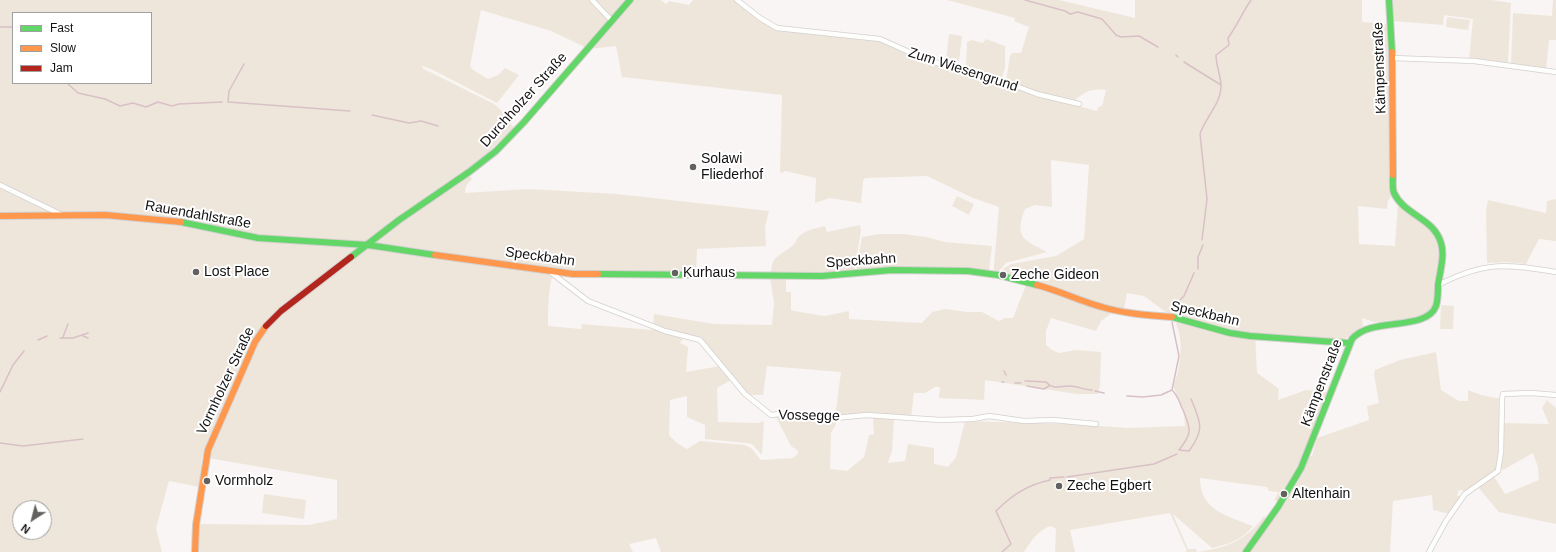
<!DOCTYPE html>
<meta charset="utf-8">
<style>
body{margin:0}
#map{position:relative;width:1556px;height:552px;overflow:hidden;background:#f8f5f4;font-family:Helvetica,sans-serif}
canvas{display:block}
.legend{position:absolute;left:12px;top:12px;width:140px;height:72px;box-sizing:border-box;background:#fff;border:1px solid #a1a0a0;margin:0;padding:5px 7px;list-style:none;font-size:12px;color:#131111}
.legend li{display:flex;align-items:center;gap:8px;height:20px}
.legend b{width:20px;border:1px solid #a1a0a0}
.north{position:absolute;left:12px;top:500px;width:40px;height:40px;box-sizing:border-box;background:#fff;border:1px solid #a1a0a0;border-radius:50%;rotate:216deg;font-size:11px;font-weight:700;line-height:16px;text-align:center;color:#131111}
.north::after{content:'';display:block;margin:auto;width:14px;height:18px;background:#636160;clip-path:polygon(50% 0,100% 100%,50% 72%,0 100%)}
</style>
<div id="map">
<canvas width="1556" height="552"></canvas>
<ul class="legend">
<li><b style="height:5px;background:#63d668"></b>Fast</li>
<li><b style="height:5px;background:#ff974d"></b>Slow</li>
<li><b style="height:5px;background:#b3261e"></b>Jam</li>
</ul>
<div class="north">N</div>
</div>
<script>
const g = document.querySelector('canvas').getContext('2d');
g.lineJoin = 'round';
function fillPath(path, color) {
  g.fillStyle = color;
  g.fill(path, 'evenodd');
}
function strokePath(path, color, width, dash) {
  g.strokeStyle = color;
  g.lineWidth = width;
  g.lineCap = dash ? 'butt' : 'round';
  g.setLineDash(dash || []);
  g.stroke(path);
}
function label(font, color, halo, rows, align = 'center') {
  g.font = font + ' Helvetica,sans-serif';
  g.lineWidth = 4;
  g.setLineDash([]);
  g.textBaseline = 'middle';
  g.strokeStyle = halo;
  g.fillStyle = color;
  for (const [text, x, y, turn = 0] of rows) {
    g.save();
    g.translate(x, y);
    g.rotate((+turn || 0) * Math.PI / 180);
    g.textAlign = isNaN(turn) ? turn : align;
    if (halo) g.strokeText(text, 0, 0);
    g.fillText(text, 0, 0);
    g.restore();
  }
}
const green = new Path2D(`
 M0,0H628L625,9L633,0H661L666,4L669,1L689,5L693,0H736L772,26L874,39L912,56L931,63L1003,82L1037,95L1097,111L1098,107L1102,106L1106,90C1091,88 1084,92 1073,102L1051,97L1006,81L1010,56L1012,53H1021L1029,27L1014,21L1015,18L947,0H1059L1135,18V0H1362V22L1388,24L1390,32L1392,195L1388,201L1387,209L1358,206L1359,244L1395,246L1398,203L1430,226L1440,247L1436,301L1431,311L1421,318L1374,322L1362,318L1363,326L1351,336L1343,339L1255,333L1257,373L1279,389L1278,400L1306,390L1329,392L1301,460L1278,501L1274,500L1279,492L1269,491L1267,487L1200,478C1200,511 1228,516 1253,526C1242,540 1229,544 1212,548L1173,514L1188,549H1196L1197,552C1226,548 1246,541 1264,516L1267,519L1243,552H1184L1187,551L1170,513L1070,530L1075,552H1055L1056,529L1051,526C1039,529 1030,542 1024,552H661L656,538L629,544L633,552H198L199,525L202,524L309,525L337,519V480L202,457L199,487L169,481L156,528L162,552H0ZM481,10L551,31L589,49L616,46L622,77L782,95L780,172L782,173L785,171L816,178L815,203L830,198L861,203L863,181L865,178L927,176L973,198L999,207L994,265V270L998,272L1006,263L1047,252C1023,239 1014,238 1025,209L1035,205L1052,207L1051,160L1089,165L1084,239L1056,256L1011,264L1003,269L1002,274L1102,305L1124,309L1127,293L1144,296L1179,322L1176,323C1177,328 1180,334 1180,339C1182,352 1179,374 1173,386L1184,411L1185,426L1128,428L1070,424L965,421L956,457L948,467L934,464V448L908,444L905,461L888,463L892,451L894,419L873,418L874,434L869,435L864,457L847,471L830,469L831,433L836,424V419L779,415L776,417L791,446L798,451L797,455L792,458L761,460L752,449L745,445L700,441L687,449L677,443L669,435L670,400L687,396V417L705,425V439L746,443L752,444L762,455L764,421L758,423L718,422L717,388L731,380L720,366L686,372L688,347L680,343L684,337L652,328V330L582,324L581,329L548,326C548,306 548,289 554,270L597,273H696L697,249L766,246L765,227L769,211L617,194L528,189L465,193L466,186L472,179L468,171L514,128L499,108L494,104L422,68L423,66L433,70L497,103L519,75L505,68L498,75L488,79L473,70L470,66ZM13,13H151V83H13ZM20,508H44V532H20Z
 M1391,0H1492L1511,3L1508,62L1506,64L1469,59L1473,19L1444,15L1443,25L1393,21Z
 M1553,0H1556V40H1549L1546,70L1511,64L1513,13L1552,16Z
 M1447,17L1470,20L1468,30L1446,27Z
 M949,34L962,36L959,61L946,60Z
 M986,39L1005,46V68L1002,78L966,70L967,42L972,40L983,43Z
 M957,196L974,204L969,215L952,206Z
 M1556,199V241L1539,239L1526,264L1506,262L1487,263L1486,211L1488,200L1546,213L1547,201Z
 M860,225L861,230L854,273L771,274C771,256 780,256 792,246C796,244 796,239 799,236C806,230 817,228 825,226L827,232Z
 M880,234H904L926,237L945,242L992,246L989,271H856L862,237Z
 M770,277L786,278V292H791V310L794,311L825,316L849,311V319L922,323L932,312L946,309L967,312H982L999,321L1005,318H1013L1026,285L1058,293L1111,314L1101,321L1096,331L1051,318L1046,331V345L1052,350L1059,353L1076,350L1101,352L1100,386L1098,394H1077L985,380L984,400L939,398L940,387H935L925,393H914L911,417H835L841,372L767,366L763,395H748L702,340L653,326L654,314L714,324L772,325L774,303Z
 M1441,305L1454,306L1453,329H1440Z
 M1436,352L1441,390L1459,401H1468V390L1481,395L1501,399L1497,470L1466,491L1459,490L1457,495L1461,497L1450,514L1433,510L1432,495L1393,501L1390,552H1248L1282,508L1292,491L1309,456H1312L1317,438L1369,420L1367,406L1379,403L1374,375L1375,370L1400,360Z
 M1547,400L1556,408V524L1499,512L1477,486L1493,475L1505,494L1539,480L1538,467L1533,453L1503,470L1501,467L1502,423L1549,424L1542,408Z
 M264,494L306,500L304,519L262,513Z`);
const stream = new Path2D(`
 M1025,0L1065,11L1070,14L1078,12L1102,19L1116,35L1121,37L1139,36L1158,47
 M0,27H13
 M1176,55L1178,57
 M1184,62L1221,85
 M244,64L229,91L228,102L350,111
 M67,83L78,93L105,99L120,106L133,103L146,107L158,102L172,106L179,104L222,102
 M372,115L409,123L421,121L438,126
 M1202,240L1207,199L1200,134C1205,118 1221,104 1221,86C1221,76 1216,66 1216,55L1229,45L1228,38C1237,26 1242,13 1251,0
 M1198,269V257L1203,245
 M1170,310L1184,296L1194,273
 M1172,322L1179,356L1172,390C1179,397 1179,402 1183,410C1191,430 1193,432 1179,450
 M83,336L88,338
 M63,337L68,324
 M60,338H73L88,333
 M38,340L47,336
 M1004,371L1006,375
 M1025,381L1046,382C1053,390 1060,386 1070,386C1077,386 1084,390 1092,390
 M1002,382H1004
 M1015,383H1021
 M1027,386L1044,389L1049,386
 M1095,391L1104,393
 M0,392L13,365L24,351
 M1127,396L1143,397L1161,395L1172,390
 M0,443L23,446L83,439
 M1179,450L1189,451C1205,429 1201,423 1191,399
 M1067,477L1154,464L1177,454
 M1002,552L1011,544L996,511C1012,495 1027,485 1050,480V478L1064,477`);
const street = new Path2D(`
 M592,0L611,20
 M737,0L760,18L777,28L880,39L927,60L1003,81L1037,94L1079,104
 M1392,58L1474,61L1556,72
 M0,185L62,215
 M549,271L588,301L665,331L700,340L745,394L771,415L780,414L835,418L867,415L940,420L973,419L989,416L1024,421L1053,420L1096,424
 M1440,284C1486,261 1506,264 1556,272
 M1429,552L1446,521L1465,494L1498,471L1501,452L1502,399L1503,394L1531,393L1556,395`);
const fast = new Path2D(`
 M1389,0L1392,52
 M181,222L258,238L368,245L435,255
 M351,257L399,220L469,172L496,151L524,122L630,0
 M598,274L822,276L892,270L968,271L998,275L1037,285
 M1172,317L1230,333L1250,336L1349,343
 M1246,552L1278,507L1301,468L1352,339C1371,316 1426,332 1436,306C1438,300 1438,291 1438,285C1440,272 1445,255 1441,243C1434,218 1404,215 1394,193C1392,188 1393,181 1393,175`);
const slow = new Path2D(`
 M1392,52L1393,175
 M0,216L105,215L181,222
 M435,255L573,274H598
 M1037,285C1060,291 1080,301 1102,307C1125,314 1149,315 1172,317
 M195,552L196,525L208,450L255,342L266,326`);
const jam = new Path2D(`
 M266,326L281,311L351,257`);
const markers = [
 [693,167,4,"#636160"],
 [196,272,4,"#636160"],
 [675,273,4,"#636160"],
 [1003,275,4,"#636160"],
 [207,481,4,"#636160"],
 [1059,486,4,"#636160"],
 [1284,494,4,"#636160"]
];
const streetNames = [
 ["Kämpenstraße",1380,68,-92],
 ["Zum Wiesengrund",963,70,18],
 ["Durchholzer Straße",524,100,-48],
 ["Rauendahlstraße",198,215,10],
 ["Speckbahn",540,257,8],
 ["Speckbahn",861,261,-4],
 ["Speckbahn",1205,314,13],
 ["Vormholzer Straße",226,381,-65],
 ["Kämpenstraße",1322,383,-69],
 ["Vossegge",809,416,1]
];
const poiNames = [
 ["Solawi",701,159],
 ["Fliederhof",701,175],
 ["Lost Place",204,272],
 ["Kurhaus",683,273],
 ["Zeche Gideon",1011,275],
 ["Vormholz",215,481],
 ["Zeche Egbert",1067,486],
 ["Altenhain",1292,494]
];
fillPath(green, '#efe6db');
strokePath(stream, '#d8c0c6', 1.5);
strokePath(street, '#d3d0d0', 6);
strokePath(fast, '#d3d0d0', 8);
strokePath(slow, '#d3d0d0', 8);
strokePath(jam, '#d3d0d0', 8);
strokePath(street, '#fefefd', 4.5);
strokePath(fast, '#63d668', 6);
strokePath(slow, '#ff974d', 6);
strokePath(jam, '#b3261e', 6);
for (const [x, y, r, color] of markers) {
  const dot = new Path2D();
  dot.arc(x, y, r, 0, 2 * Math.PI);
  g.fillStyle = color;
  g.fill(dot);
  strokePath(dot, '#fff', 1.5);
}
label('14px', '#131111', '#fff', streetNames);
label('14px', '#131111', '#fff', poiNames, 'left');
</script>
